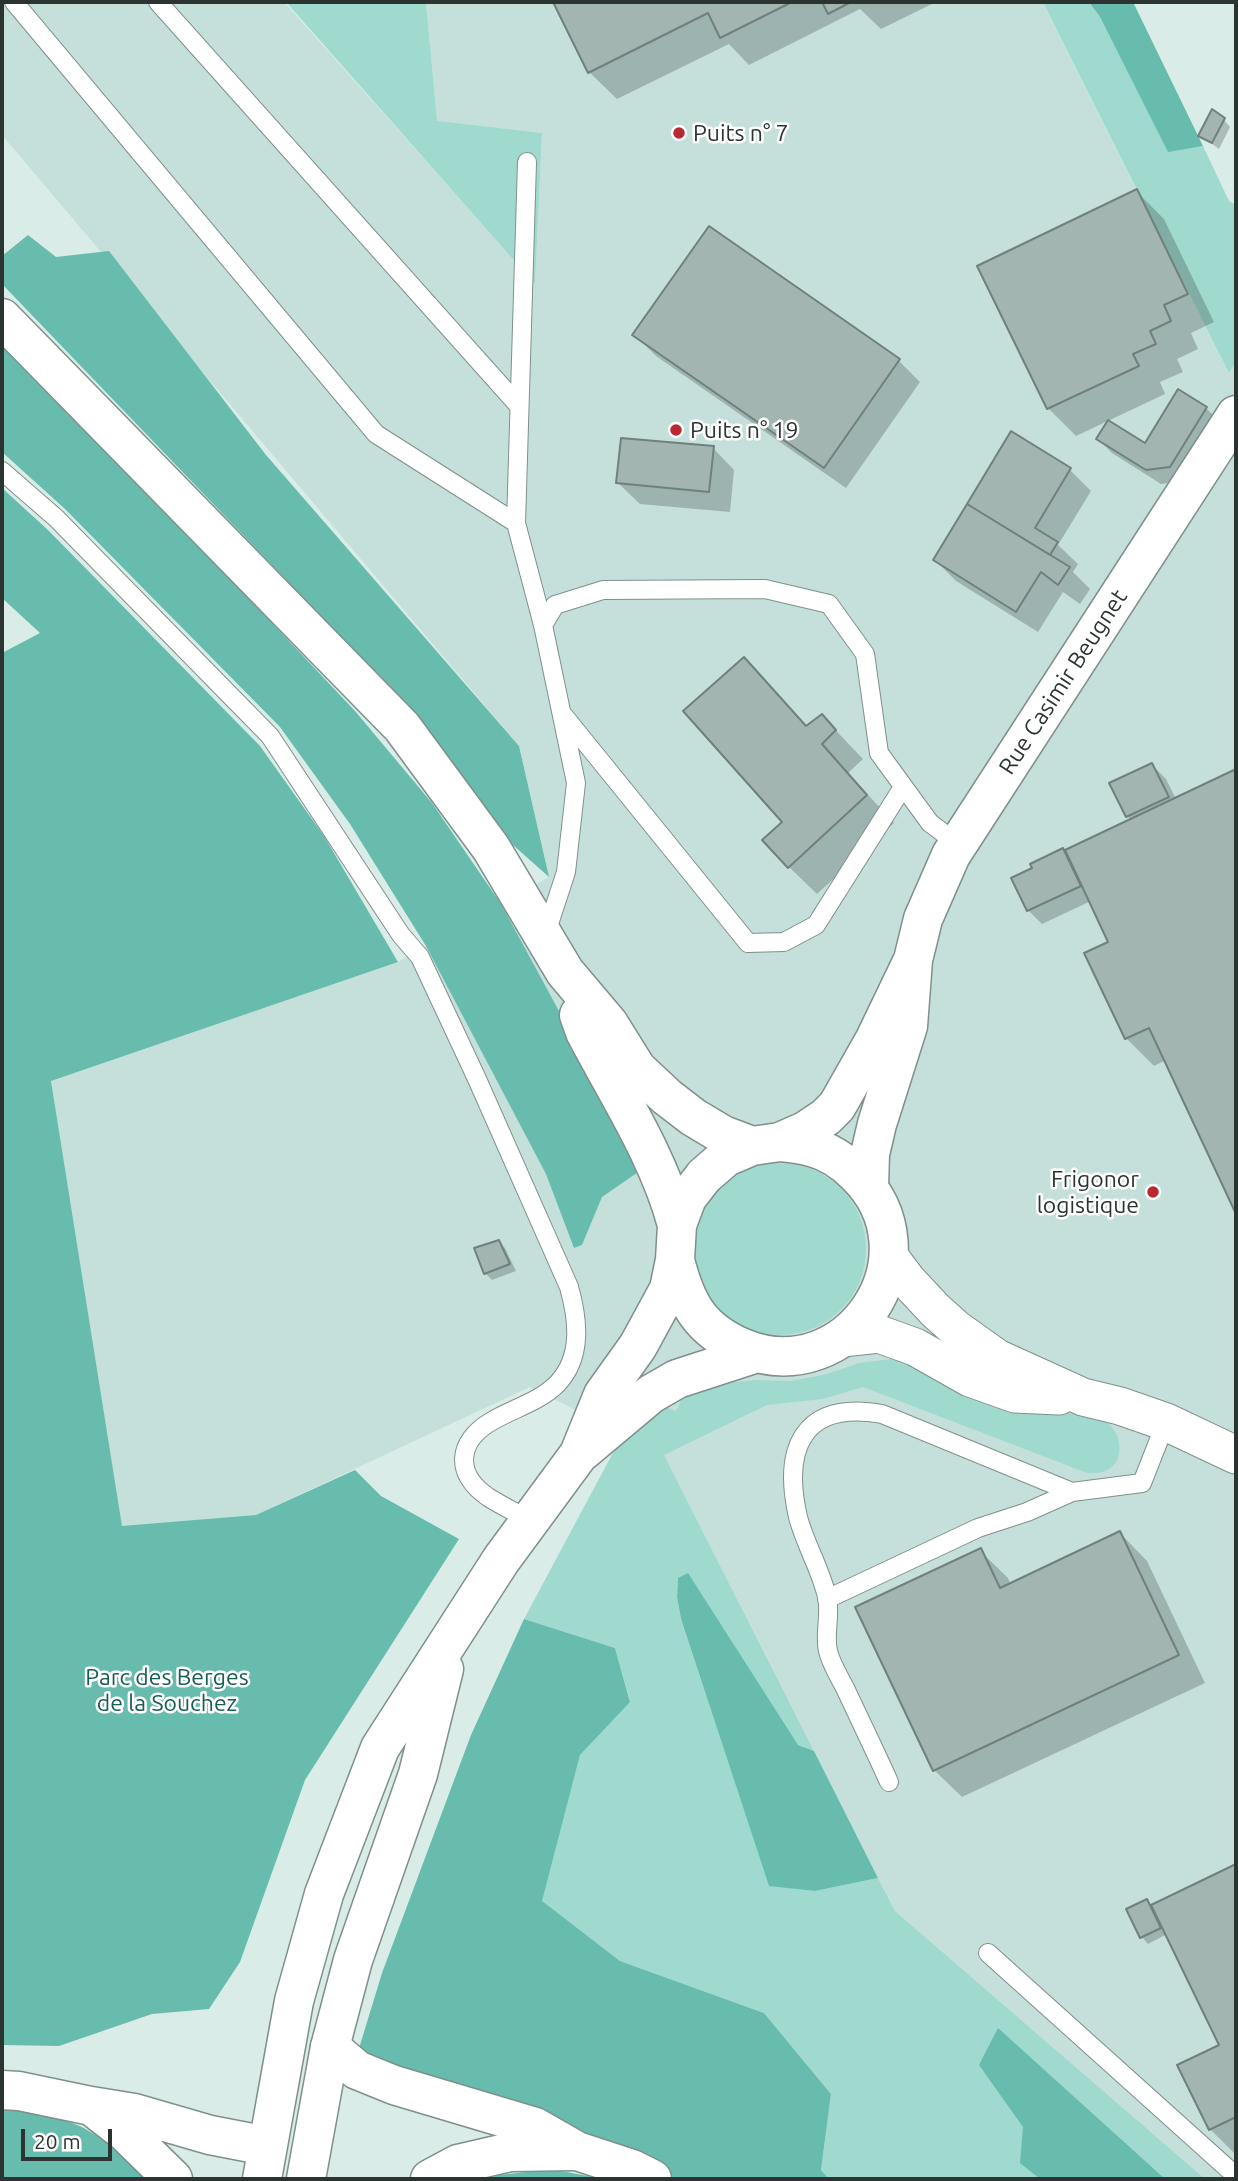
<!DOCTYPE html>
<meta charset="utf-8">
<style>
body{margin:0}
#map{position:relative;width:1238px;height:2181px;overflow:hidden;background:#d9ece8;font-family:Ubuntu,sans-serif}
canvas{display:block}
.frame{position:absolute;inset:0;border:4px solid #2c3432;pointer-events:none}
.scale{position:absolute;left:21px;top:2129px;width:91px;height:32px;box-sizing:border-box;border:4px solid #2c3432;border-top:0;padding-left:9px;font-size:21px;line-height:24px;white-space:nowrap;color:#2c3432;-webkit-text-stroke:5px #fff;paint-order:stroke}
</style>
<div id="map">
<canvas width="1238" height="2181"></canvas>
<div class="frame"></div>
<div class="scale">20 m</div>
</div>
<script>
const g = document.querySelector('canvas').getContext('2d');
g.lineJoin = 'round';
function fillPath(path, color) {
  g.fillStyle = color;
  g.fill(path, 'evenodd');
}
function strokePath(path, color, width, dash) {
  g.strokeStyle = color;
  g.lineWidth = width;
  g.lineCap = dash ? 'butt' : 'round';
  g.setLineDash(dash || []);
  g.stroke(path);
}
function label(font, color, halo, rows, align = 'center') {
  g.font = font + ' Ubuntu,sans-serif';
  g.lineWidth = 5;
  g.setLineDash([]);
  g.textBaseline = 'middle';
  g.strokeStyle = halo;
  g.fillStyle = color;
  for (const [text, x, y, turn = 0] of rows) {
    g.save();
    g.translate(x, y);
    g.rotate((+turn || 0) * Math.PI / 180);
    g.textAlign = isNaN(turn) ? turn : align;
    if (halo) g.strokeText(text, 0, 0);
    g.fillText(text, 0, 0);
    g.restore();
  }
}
const built = new Path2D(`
 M2,2H284L535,283L542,133L437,122L426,2H1043L1229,373L1236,362V2179H1204L895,1911L664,1455L530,1387L256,1515L122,1527L51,1081L398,962L549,877L519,746L2,135Z`);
const green = new Path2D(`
 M286,2H426L437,121L542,133L535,284Z
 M1043,2H1089L1100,17L1168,151L1203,146L1229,201L1236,205V362L1229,373Z
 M694 1249a86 86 0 1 1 172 0a86 86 0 1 1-172 0Z
 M891,1359C948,1371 1000,1397 1056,1411C1070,1415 1091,1413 1104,1420C1123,1432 1127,1464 1103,1472C1099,1473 1092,1473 1087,1473L863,1387L823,1399L767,1405L664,1455L814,1751L798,1745L678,1578L677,1597L681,1619L769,1885L815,1891L878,1878L895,1911L1205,2179H829L821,2170L831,2094L764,2013L620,1961L541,1901L580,1755L630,1701L615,1648L524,1619L623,1434L665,1407L676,1411L682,1398L705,1385L755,1380L791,1381L827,1374L859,1363Z`);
const forest = new Path2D(`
 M1089,2H1133L1203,146L1168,152L1100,17Z
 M28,235L56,257L109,251L266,455L519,746L549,877L495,829L415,714L2,284V256Z
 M2,343L189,535L355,711L432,803L501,904L644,1168L602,1197L582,1245L574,1248L546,1174L426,946L350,824L280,727L65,509L2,452Z
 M2,488L49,531L260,746L324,836L398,962L51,1081L122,1526L256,1515L355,1470L381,1496L459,1539L305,1780L240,1962L209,2009L152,2014L59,2046L2,2045V653L40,633L2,598Z
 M688,1573L798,1745L814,1751L878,1878L815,1891L769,1886L681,1619L677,1597L678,1578Z
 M524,1619L615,1648L630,1702L580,1755L542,1901L620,1961L764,2013L831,2094L821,2170L829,2179H672L628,2153L357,2055L382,1973L471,1735Z
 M998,2028L1165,2179H1040L1020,2163L1023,2127L979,2065Z
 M2,2107L40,2110L82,2127L122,2150L151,2179H2Z
 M551,2169L603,2179H486L500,2175Z`);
const shadow = new Path2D(`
 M555,2H936L881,29L860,9L749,65L729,44L617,99L589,72Z
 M1224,120L1230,127L1219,149L1200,135Z
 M1136,191L1164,219L1214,322L1191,333L1198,349L1177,359L1183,372L1160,382L1165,394L1076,436L1048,408Z
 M709,228L899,361L920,382L846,488L656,356L635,335Z
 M1206,408L1220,422L1184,481L1161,484L1112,453L1098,439L1146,445Z
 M713,448L734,470L730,512L640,504L618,483Z
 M1070,470L1091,491L1058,545L1078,564L1073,572L1090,589L1080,604L1063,592L1038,632L956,581L935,560Z
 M744,660L808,727L822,716L863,759L848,773L894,823L817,894L789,867L785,823Z
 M1152,765L1166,779L1176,799L1236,771V1210L1166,1060L1154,1066L1126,1038L1111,943L1091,901L1042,924L1028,910L1034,869L1062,850L1070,858L1131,820L1127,816Z
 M499,1242L505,1248L516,1271L492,1280L485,1273Z
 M1120,1533L1147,1561L1205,1683L962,1797L934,1770L980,1551L1008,1578L1011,1585Z
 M1236,1866V2155L1210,2129L1221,2046L1167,1934L1148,1944L1142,1937L1147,1901L1152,1906Z`);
const building = new Path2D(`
 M553,2H792L720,38L708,13L588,73Z
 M822,2H851L828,14Z
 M1212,109L1225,118L1212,143L1198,136Z
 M1137,189L1188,294L1164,305L1171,321L1150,331L1156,344L1133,354L1139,366L1047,409L977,266Z
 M709,226L900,359L824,468L632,335Z
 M1178,389L1207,407L1170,467L1146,470L1096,439L1108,420L1145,443Z
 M1011,431L1071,468L1035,528L1058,542L1050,555L967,504Z
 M621,438L714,446L709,492L616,483Z
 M967,504L1070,567L1058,585L1041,572L1016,612L933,560Z
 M744,657L806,726L822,714L836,730L822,744L867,795L788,868L762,840L782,822L683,711Z
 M1152,763L1169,797L1126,817L1109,783Z
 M1236,769V1214L1149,1028L1125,1039L1084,953L1108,942L1065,850Z
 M1063,848L1081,886L1027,911L1011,878L1032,868L1030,864Z
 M499,1240L510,1264L484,1274L474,1248Z
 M1120,1531L1179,1655L933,1771L855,1607L981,1548L1000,1588Z
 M1236,1864V2117L1209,2130L1177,2065L1219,2045L1151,1905Z
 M1147,1899L1161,1928L1140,1938L1126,1909Z`);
const service = new Path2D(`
 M14,2L376,434L516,523
 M158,2L519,406
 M527,162L516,523L543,625
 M2,471L56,518L270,736L401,935L420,957L477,1079L569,1287C578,1319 583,1357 557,1384C539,1402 514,1408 492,1421C457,1441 454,1474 488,1497C502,1506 517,1513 531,1521
 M564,716L748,943L784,942L816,925L903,787
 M545,936L566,872L576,783L543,625L555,605L603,590L765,589L829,604L865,654L879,753L930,823L958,844
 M827,1599L978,1528L1027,1512L1072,1492L1142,1483L1166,1422
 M889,1782C875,1751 860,1720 846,1690C840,1678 831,1664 828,1651C824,1634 831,1614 827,1597C821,1570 805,1544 798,1517C782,1447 804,1400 882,1414L1072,1492
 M988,1953L1236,2176`);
const minor = new Path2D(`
 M889,1256L907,1280L935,1310L955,1328L997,1358L1083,1397L1120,1406L1166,1422L1236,1455
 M842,1338L879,1334L915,1347L970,1378L1015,1394L1059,1396`);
const secondary = new Path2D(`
 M2,318L402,727L491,848L565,972L609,1024L637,1069L667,1097L693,1117L723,1135L752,1146
 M579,1015L585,1032C618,1095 659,1157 677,1225
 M869,1186L870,1154L877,1124L908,1026L913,960L923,919L951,855L1236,415
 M675,1260C686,1304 700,1330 743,1348C848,1391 940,1256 856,1174C844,1162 828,1151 811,1147C801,1144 790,1143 780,1142
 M583,1451L651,1394L677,1379L757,1353
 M262,2179L294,2001L324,1894L380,1748L501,1560L579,1454L603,1395L638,1346L669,1289L675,1260L677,1225L687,1198L704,1176L726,1157L752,1146L780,1142L805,1131L826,1117L837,1106L875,1039L913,960
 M306,2179L330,2047L353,1960L418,1774L444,1669`);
const motorway = new Path2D(`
 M330,2047L357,2070L394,2085L535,2127L577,2151L632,2169L652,2179
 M2,2090L19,2091L91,2106L134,2113L210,2135L267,2146
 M93,2107L125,2132L173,2179
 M430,2179L458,2164L510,2152L573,2151`);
const markers = [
 [679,133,7,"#b92932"],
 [676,430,7,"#b92932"],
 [1153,1192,7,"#b92932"]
];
const poiNames = [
 ["Puits n° 7",693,133],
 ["Puits n° 19",690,430],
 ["Frigonor",1139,1179,"right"],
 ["logistique",1139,1205,"right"]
];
const streetNames = [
 ["Rue Casimir Beugnet",1063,682,-57]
];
const parkNames = [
 ["Parc des Berges",167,1677],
 ["de la Souchez",167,1703]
];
fillPath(built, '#c5e0db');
fillPath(green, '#a0dacf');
fillPath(forest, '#67bcad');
fillPath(shadow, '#0003');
fillPath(building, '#a3b5b1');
strokePath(building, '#70817d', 2);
strokePath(service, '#7f908c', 20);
strokePath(minor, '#7f908c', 39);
strokePath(secondary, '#7f908c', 41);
strokePath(motorway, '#7f908c', 41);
strokePath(service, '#fff', 18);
strokePath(minor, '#fff', 37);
strokePath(secondary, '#fff', 38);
strokePath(motorway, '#fff', 38);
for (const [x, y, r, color] of markers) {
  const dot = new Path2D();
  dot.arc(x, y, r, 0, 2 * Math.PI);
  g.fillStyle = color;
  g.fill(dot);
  strokePath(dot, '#fff', 2.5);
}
label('23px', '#2c3432', '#fff', poiNames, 'left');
label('23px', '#2c3432', '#fff', streetNames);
label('23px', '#165d53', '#fff', parkNames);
</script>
